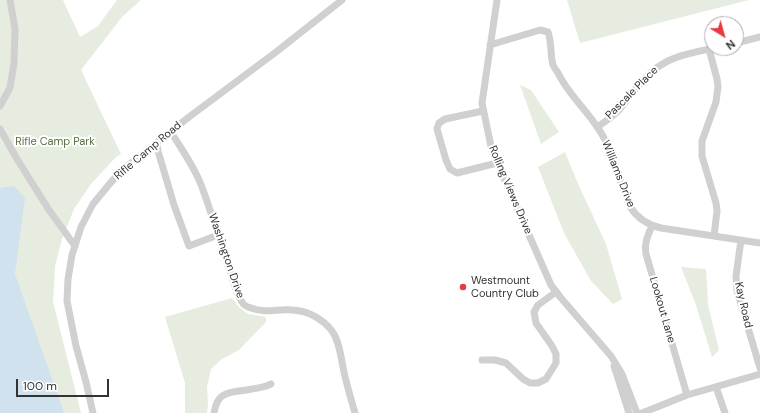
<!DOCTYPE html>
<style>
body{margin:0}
#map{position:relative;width:760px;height:413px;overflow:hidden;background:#fff;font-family:"DM Sans",sans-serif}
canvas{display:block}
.north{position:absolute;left:704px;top:16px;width:40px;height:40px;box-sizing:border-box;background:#fff;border:1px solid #adadad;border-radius:50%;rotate:143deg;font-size:11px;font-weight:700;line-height:16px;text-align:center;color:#333}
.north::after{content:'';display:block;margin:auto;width:14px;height:18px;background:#e63946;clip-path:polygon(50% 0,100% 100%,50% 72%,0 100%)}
.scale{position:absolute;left:16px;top:379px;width:93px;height:18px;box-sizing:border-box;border:2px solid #333;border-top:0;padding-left:5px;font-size:12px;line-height:14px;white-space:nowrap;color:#333;-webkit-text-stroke:3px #fff;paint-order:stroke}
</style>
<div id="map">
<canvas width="760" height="413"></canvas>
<div class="north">N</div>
<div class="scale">100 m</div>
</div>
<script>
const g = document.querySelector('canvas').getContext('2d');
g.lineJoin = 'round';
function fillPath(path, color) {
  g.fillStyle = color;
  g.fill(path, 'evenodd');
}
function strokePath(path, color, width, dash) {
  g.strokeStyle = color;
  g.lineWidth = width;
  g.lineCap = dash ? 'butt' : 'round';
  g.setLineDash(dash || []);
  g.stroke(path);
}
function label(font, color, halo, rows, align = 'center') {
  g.font = font + ' "DM Sans",sans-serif';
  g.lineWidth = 4;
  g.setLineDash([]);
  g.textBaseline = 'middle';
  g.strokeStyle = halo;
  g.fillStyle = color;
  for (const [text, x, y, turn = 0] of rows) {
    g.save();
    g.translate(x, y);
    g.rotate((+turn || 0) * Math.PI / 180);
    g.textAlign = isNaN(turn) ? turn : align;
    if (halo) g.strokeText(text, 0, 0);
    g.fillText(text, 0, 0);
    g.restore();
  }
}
const green = new Path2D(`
 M0,0H63L80,37L98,26L117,0H141L122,17L81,70L121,154L116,157L91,184L74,209L62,239L55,266L53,302L81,413H0Z
 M567,0H749L580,43Z
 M520,85L531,90L559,132L541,144Z
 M565,152L578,184L606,244L622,299L613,304L591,281L564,233L538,167Z
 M681,267L706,269L708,305L719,350L712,357L696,305Z
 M232,298L239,307L248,314L266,317V322L239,350L222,359L211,369L207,387L208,406L207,413H185V383L165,317Z`);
const water = new Path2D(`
 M14,186L25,198L15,274L64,413H0V188Z`);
const minor = new Path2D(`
 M497,0L482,103L492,151L551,285L561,298L611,356L622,374L637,413
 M736,43L760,37
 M490,45L540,30L548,32C552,43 550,54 553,65C554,67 556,70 558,73C570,98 593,115 605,140C612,154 617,170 622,186C625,193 627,202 631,208C638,219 649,225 661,228L760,243
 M709,49L717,79L718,87L716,102L702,141V156L716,203L717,211L714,236
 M0,106L10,88L14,63L15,29L10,0
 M483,111L445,119L439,123L437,129L446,160L450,169L457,173L497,163
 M597,127C605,122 613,116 619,110C633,94 643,76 661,65C676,55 697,52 714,48
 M0,129L17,159L49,210L75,246
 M171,132C182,150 196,169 203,190C213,217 220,244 230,271C233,281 236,293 242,302C244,306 247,307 251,308C267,314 278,308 293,310C308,311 323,319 332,331C340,342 341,359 344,372C347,386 351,399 355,413
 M157,143L158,151L174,205L189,246L218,235
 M652,226C648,235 644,243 646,254L687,395
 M741,240L736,276L737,291L760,368
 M482,360H495L506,363L523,379L530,383H538L546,379L556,363V354L552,346L536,323L534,312L538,305L556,292
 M614,366L629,413
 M716,387L725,413
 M93,413L86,382L76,346L67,301L68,279L72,255L81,227L93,204L112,181L125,168L189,117L276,52L342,0
 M214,413C215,408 216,402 220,398C229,388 257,392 271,384
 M642,413L687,395L760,374`);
const markers = [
 [463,287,4,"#e63946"]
];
const streetNames = [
 ["Pascale Place",632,93,-45],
 ["Rifle Camp Road",148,151,-40],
 ["Williams Drive",618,174,68],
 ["Rolling Views Drive",510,190,67],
 ["Washington Drive",226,256,71],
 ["Kay Road",743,305,77],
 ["Lookout Lane",662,310,74]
];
const parkNames = [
 ["Rifle Camp Park",55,142]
];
const poiNames = [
 ["Westmount",471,281],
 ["Country Club",471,294]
];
fillPath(green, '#e6ecdf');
fillPath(water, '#cfe2ee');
strokePath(minor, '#d0d0d0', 7);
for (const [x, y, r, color] of markers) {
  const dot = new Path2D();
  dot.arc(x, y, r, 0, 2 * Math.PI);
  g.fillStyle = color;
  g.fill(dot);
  strokePath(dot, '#fff', 1.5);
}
label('11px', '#333', '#fff', streetNames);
label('11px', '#56703f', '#fff', parkNames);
label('11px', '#333', '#fff', poiNames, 'left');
</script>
